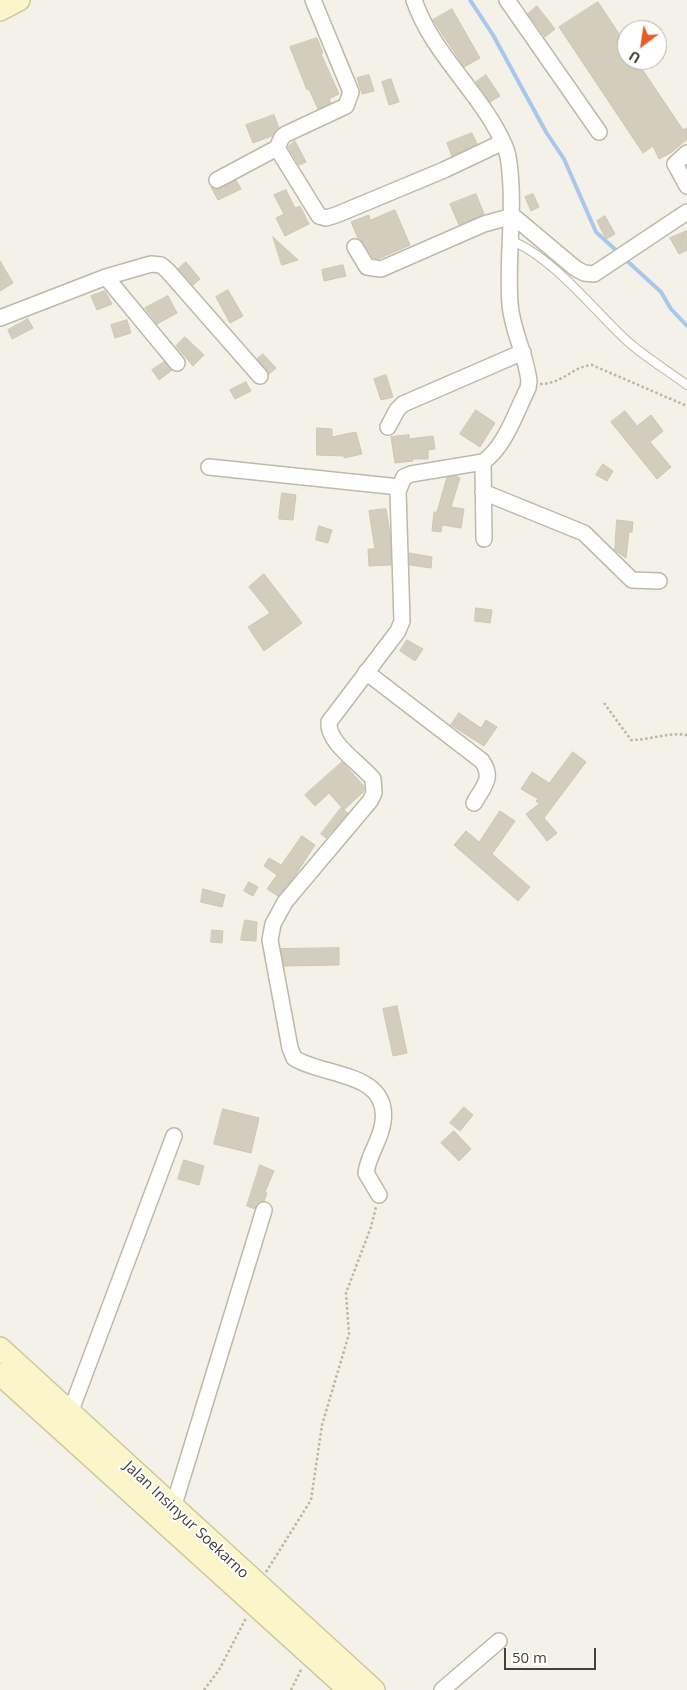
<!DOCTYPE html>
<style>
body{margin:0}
#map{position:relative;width:687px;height:1690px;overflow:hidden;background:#f3f1e8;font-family:"Open Sans",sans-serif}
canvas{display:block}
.north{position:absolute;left:617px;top:20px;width:50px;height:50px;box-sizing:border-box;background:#fff;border:1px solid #b5b3af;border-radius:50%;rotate:211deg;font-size:14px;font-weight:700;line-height:20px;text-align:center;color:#454137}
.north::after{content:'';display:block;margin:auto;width:18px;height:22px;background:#ea5c27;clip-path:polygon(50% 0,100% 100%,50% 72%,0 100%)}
.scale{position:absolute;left:504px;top:1648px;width:92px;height:22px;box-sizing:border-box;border:2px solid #454137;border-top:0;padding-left:6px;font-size:15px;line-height:18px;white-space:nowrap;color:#454137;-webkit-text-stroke:4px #fff;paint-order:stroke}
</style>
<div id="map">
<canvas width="687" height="1690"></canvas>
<div class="north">U</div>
<div class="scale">50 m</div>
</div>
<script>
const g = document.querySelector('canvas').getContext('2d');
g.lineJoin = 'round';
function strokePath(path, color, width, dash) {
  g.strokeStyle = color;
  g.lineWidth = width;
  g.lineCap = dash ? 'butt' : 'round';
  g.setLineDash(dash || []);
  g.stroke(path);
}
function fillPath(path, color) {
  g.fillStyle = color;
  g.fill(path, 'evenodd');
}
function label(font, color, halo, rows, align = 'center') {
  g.font = font + ' "Open Sans",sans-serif';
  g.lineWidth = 4;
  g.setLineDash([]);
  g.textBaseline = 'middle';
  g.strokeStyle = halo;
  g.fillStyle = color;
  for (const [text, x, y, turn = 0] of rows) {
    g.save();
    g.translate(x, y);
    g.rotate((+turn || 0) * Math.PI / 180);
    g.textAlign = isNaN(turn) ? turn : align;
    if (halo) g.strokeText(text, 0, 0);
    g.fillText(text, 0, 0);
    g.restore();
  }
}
const stream = new Path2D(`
 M470,0L493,35L546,132L564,159L596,232L618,252
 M625,259L661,292L671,309L687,326`);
const building = new Path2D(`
 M598,2L627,46V60H636L683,130L687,128V139L672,152L659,159L653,146L643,153L559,27Z
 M537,6L555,29L545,37L528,14Z
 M452,9L480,58L464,67L433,20Z
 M317,38L323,53L321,54L339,94L329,99L331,103L318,109L309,89L307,90L290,47Z
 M369,75L374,91L362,94L357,78Z
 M486,75L500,96L490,102L476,82Z
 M391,79L399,102L389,105L382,82Z
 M274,115L279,128L272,136L253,143L246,125Z
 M472,133L477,144L452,156L447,143Z
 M295,141L306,162L299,165L288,147Z
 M236,180L241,189L218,200L211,187L221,188Z
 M286,190L295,208L300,206L309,224L285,236L276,218L284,214L274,195Z
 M476,194L484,214L459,225L450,204Z
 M533,194L539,207L531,211L525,197Z
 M395,210L410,245L378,259L373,258L363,242L358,238L351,222L369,215L370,220Z
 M605,216L615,234L606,239L597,221Z
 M687,231V250L679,254L670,238Z
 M273,237L298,260L282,265Z
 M0,261L13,283L0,291Z
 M186,262L200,279L193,285L178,269Z
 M343,265L346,276L324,281L322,270Z
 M228,290L243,316L230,323L216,297Z
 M105,291L112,304L97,310L91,296Z
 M168,296L177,313L157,324L145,308Z
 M28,319L33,328L12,339L8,330Z
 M127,320L131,333L115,338L111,325Z
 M185,337L204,355L193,366L176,346Z
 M263,354L276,368L269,374L257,359Z
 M164,362L172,370L159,380L152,370Z
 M386,375L393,397L381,400L374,379Z
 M246,382L251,391L235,399L230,390Z
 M476,410L495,423L480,447L460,434Z
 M625,411L637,426L651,415L663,431L650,442L671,467L657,479L611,422Z
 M317,428L332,429V437L356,432L362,454L344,458V456L317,455Z
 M409,435V439L433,436L435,449L428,450V459H412L413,461L395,463L391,437Z
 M603,464L613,471L607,481L596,475Z
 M455,476L460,478L451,507L464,509L461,528L442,525L441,532L432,531L434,512H437L447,477Z
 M282,493L296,495L293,520L279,519Z
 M386,509L390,533L391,565L369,566L368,549H375L369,511Z
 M617,520L633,522L632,532H629L626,558L615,550Z
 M319,526L332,530L328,543L316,540Z
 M409,553L432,557L431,568L410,565Z
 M264,574L302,623L264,651L248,627L270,613L249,587Z
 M476,608L492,610L490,623L475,621Z
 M407,640L423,649L415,661L400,651Z
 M459,713L481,728L486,720L497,727L484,746L451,725Z
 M573,752L586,762L544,818L557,833L547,841L526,814L539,804L536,801L538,799L521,789L532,772L549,783Z
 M342,762L364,786V791L344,810L329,793L315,806L305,795Z
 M341,808L348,813L326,838L321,834Z
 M500,811L515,821L492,854L530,887L518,901L454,845L466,831L479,842Z
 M302,836L315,845L294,877L278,896L267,889L277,875L264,866L269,858L281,865Z
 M249,882L258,887L253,896L244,891Z
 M203,889L225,895L222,907L201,902Z
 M245,920L257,922L256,941L241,940Z
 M212,930L223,931L222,943L211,942Z
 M339,948V965L284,966L281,949Z
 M397,1006L407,1053L393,1056L383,1009Z
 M464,1107L473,1115L460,1131L450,1123Z
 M223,1109L259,1118L251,1153L214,1144Z
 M454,1131L471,1149L459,1161L441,1143Z
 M184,1160L204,1166L199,1185L178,1179Z
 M260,1165L274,1171L265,1192L267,1193L264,1201L258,1203L255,1209L247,1206Z`);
const path = new Path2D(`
 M540,384C563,384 573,366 592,365L687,406
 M604,703L631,740C650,740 668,732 687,735
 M266,1572L311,1500L322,1425L349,1334L346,1293L371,1227L376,1207
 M204,1690L219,1670L246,1618
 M291,1690L302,1668`);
const lane = new Path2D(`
 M512,241C552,257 593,309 625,339C643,356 667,370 687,385`);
const street = new Path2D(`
 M313,0L351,92L346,106L286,134L282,137L277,148L319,216L326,218L336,215L444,170L503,142
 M507,0L599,132
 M687,153L675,164L687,186
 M217,180L277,148
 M355,247L367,267L381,269L484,224L513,216L575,268L584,273L594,274L687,212
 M106,277L177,363
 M0,318L106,277L151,264L161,265L167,270L260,376
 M388,427L397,410L403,404L523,352
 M483,462L484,539
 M209,467L399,487
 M483,492L584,533L632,580L659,581
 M366,672L482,761C494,778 483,787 474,803
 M379,1195L366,1173C368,1155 381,1140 383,1122C390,1071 323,1077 294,1058L290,1048L270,940L273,924L285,902L370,801L374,793L373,779C360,763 327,743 329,722L398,631L402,621L398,491L404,477L411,474L483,462C505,447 516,412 528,388L529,381C526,354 512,331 510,304C507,265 513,225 511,186C510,174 510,160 506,149C484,95 433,56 414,0
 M70,1413L174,1136
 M173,1508L264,1210
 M442,1690L499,1641`);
const secondary = new Path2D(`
 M0,10L19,0
 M0,1348L374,1690
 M0,1374L349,1690`);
const streetNames = [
 ["Jalan Insinyur Soekarno",186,1520,43]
];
strokePath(stream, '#a8c8eb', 4);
fillPath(building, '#d3cdbe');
strokePath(building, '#cec6b2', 1);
strokePath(lane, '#bdb9ab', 10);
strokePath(street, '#bdb9ab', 18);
strokePath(secondary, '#cfc79a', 24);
strokePath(path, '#beb69d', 2.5, [2.5, 2.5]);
strokePath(lane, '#fff', 8);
strokePath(street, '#fff', 15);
strokePath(secondary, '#fbf5ca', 21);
label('15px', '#454137', '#fff', streetNames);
</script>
